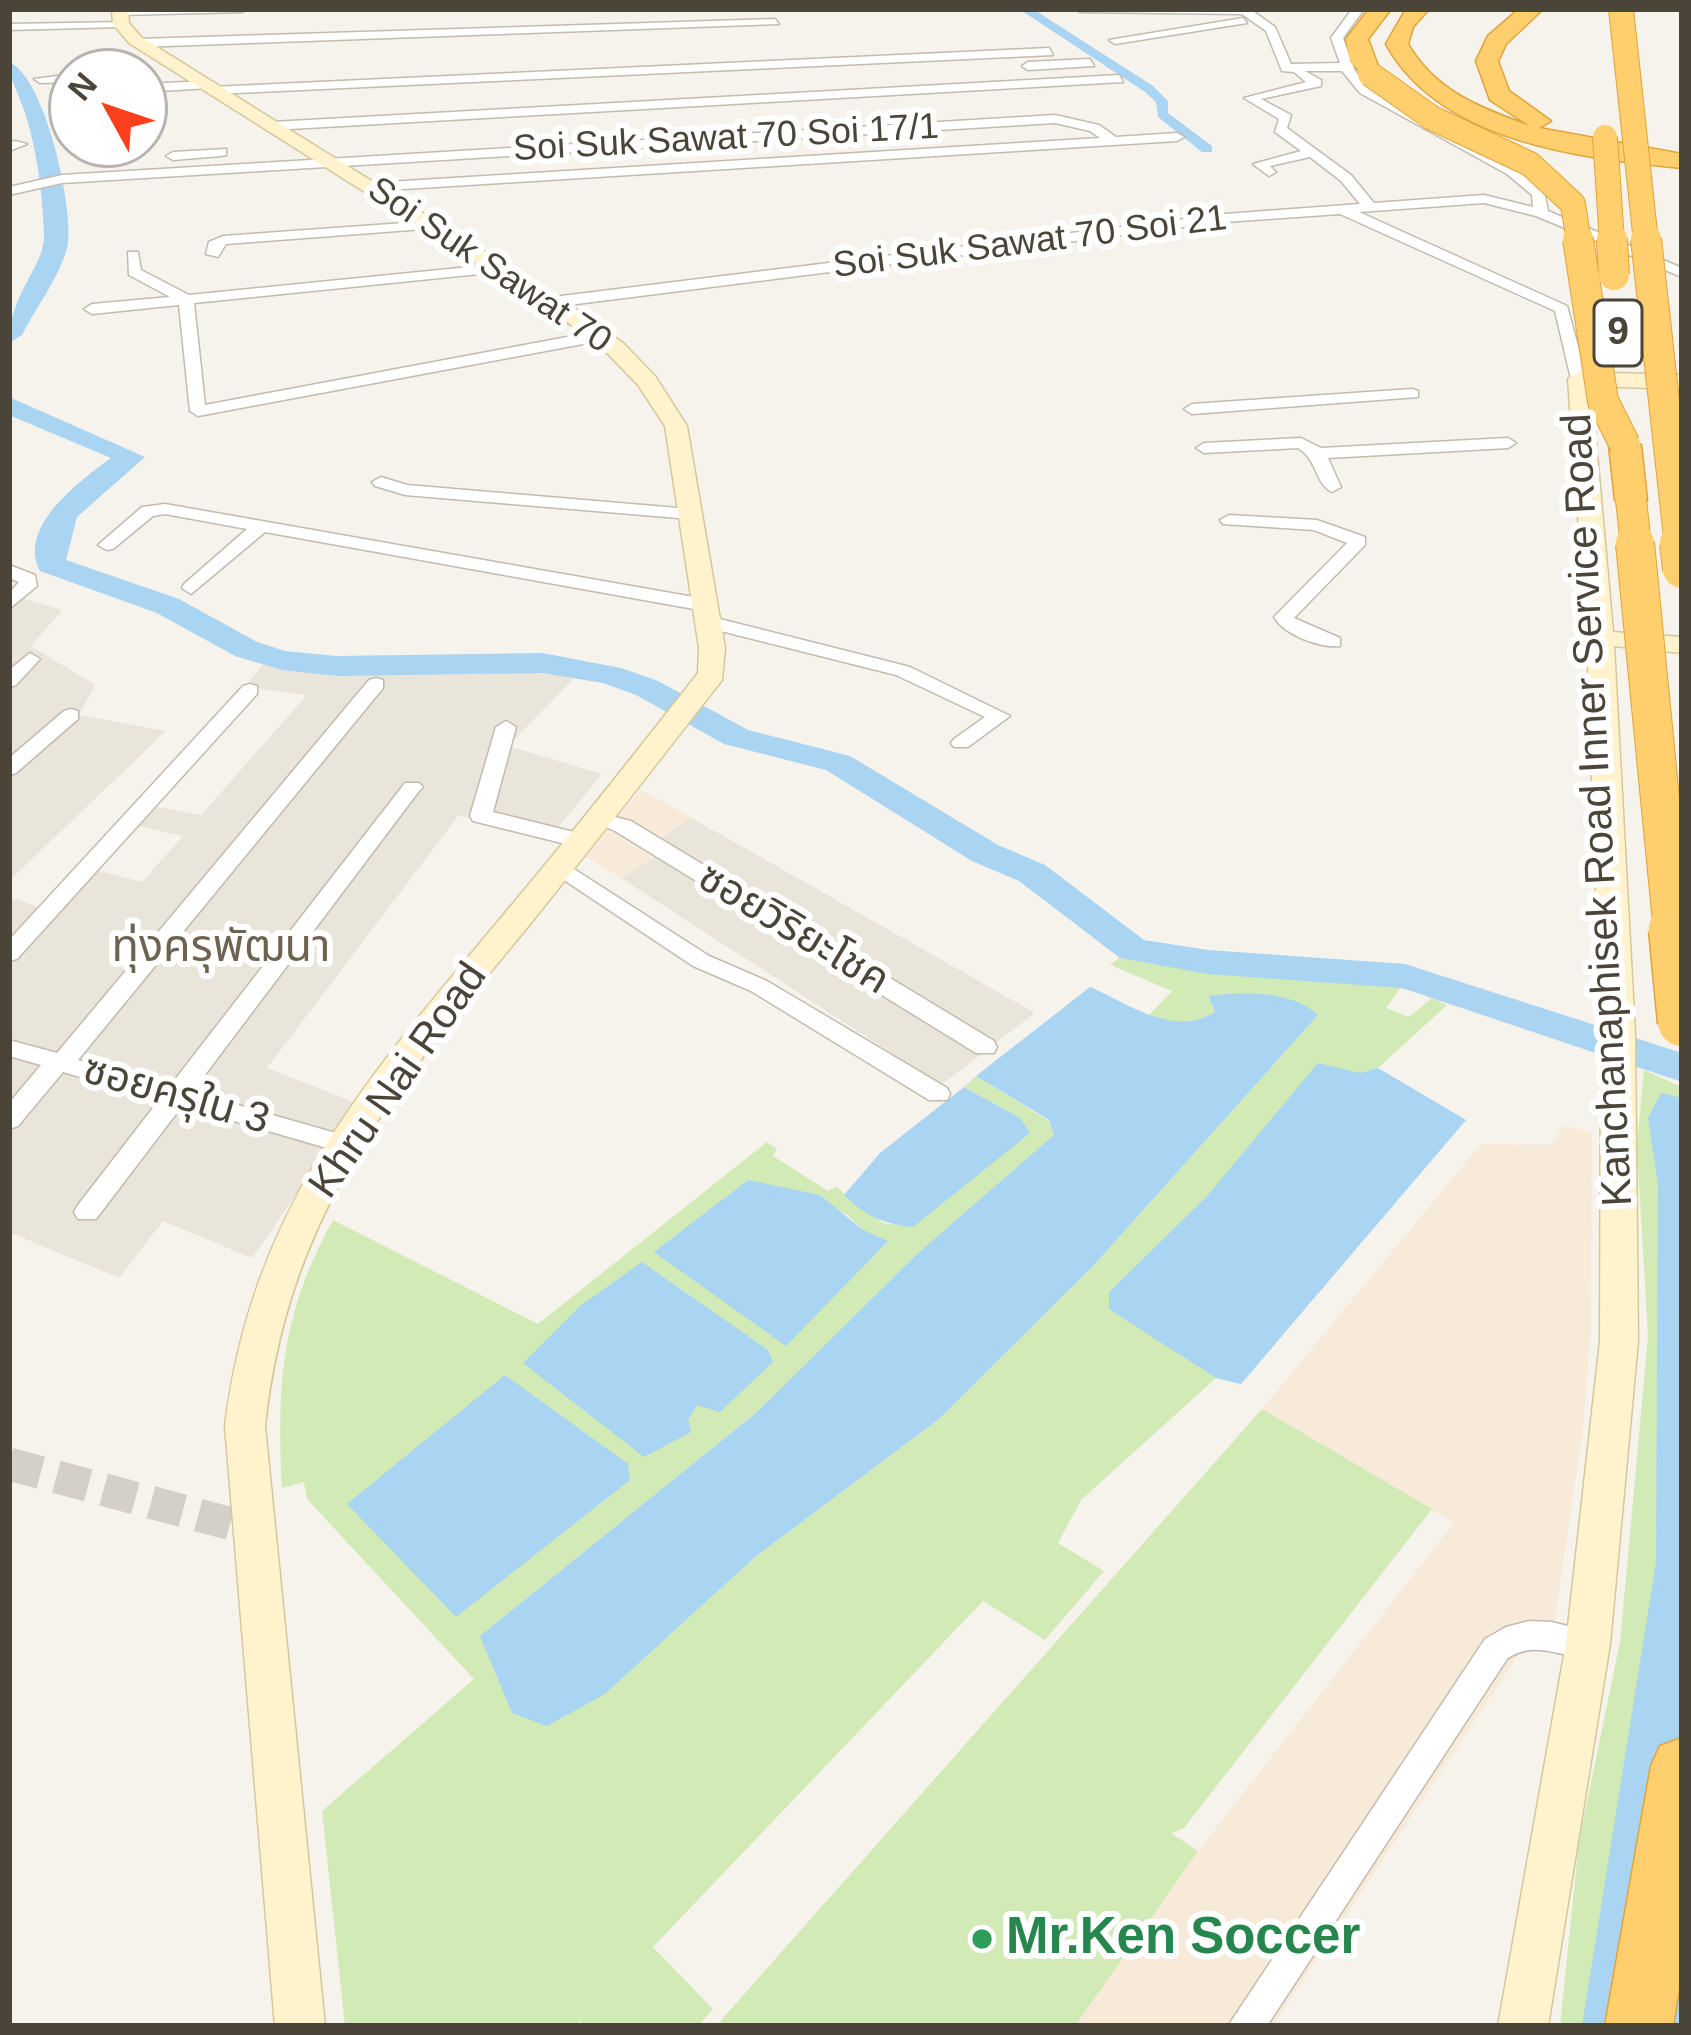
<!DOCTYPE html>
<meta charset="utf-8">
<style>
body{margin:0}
#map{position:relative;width:1691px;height:2035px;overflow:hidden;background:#f6f3ec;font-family:Helvetica,sans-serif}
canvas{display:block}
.frame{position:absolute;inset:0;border:12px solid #4b4439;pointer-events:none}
.north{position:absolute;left:48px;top:48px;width:120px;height:120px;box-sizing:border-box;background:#fff;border:3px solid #b7b4b0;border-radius:50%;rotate:310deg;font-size:33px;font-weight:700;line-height:48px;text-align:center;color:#4b4439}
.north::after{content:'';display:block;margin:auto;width:42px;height:54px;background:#fc3f1d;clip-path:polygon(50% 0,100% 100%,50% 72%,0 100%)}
</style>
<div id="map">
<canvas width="1691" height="2035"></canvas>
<div class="frame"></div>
<div class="north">N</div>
</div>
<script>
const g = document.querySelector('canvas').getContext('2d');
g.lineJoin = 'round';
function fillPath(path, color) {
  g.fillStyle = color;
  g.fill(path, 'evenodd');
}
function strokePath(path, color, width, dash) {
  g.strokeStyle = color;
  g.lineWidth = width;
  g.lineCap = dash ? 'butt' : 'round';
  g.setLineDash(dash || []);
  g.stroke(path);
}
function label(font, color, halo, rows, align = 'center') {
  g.font = font + ' Helvetica,"Noto Sans Thai",sans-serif';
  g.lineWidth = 12;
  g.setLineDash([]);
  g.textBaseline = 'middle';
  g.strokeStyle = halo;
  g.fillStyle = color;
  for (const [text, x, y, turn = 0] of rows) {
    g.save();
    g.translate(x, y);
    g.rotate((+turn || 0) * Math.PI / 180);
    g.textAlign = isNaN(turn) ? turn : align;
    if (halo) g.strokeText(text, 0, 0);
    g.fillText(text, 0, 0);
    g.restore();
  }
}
const residential = new Path2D(`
 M11,595L62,610L31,646L95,685L79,715L166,731L9,881Z
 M266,661L314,666H521L577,675L508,746L602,774L547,841L459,815L267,1068L359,1104L252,1258L163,1221L119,1278L9,1232V897L39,907L82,866L142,882L183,836L120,822L139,804L201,815L307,695L244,687Z
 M690,817L1035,1013L941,1085L621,878L669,849L658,841Z`);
const commercial = new Path2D(`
 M641,790L690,817L659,840L670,848L621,878L586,856Z
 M1564,1125L1592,1133L1591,1324L1583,1430L1553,1630L1518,1655L1273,2026H1075L1198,1851L1454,1523L1262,1409L1481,1144L1551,1145Z`);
const green = new Path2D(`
 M1128,951L1402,986L1386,1008L1409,1017L1432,998L1447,1005L1378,1068L1360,1073L1208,1195L1109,1292L1216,1378L1081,1500L1058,1543L1104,1571L1045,1640L983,1601L653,1947L713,2009L698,2026H586L580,2021L575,2026H345L322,1811L474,1679L307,1499L304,1482L282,1488C277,1382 281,1314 333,1220L538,1324L767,1142L777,1149L773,1156L828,1191L836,1187L883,1223L913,1227L1020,1118L964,1087L976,1076L1049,1121L1055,1135L917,1254L757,1412L480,1636L605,1694L754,1558L939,1419L1094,1265L1318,1015L1208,997L1215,1012C1193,1025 1172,1025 1149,1015L1172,991L1110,965ZM748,1180L846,1214L863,1230L696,1280L655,1252ZM642,1262L767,1350L773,1362L697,1404L687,1420Z
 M1644,1070L1682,1087V2026H1560L1579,1841L1620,1642L1648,1337L1637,1147Z
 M1262,1409L1432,1509L1183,1829L1171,1833L1198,1851L1075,2026H716Z`);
const water = new Path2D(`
 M1090,987C1130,1004 1173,1038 1215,1012L1208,996C1242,992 1292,990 1318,1015L1094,1265L939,1419L754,1558L605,1694L547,1726L512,1713L480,1636L757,1412L917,1254L1054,1135L1049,1120L976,1076Z
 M1318,1063L1360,1073L1378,1068L1466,1120L1241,1384L1216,1378L1109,1309V1292L1208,1195Z
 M964,1087L1020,1118L1030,1133L913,1227C884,1224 865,1216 844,1195L880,1153Z
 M1661,1093L1682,1098V2026H1582L1656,1562L1658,1184L1648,1118Z
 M748,1180L820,1195L863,1230L888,1241L786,1346L654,1252Z
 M642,1262L768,1350L773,1362L720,1412L697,1405L688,1420L691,1432L644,1457L523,1363L580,1306Z
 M505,1375L628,1464L630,1480L456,1617L347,1504Z`);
const canal = new Path2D(`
 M1019,9H1033L1153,86L1168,101V113L1212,146V152H1202L1158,117L1156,102L1145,92Z`);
const river = new Path2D(`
 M9,62C45,77 73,205 68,243C63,272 35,309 22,335L9,343C9,294 44,267 44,237C43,194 36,137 19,97C14,82 9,79 9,62Z
 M9,397L145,457L77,517L66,560L179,599L257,642L285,651L337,656L542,653L621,668L658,681L748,730L850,756L998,845L1045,865L1144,940L1208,950L1405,964L1682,1053V1082L1402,988L1208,974L1120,958L1019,881L972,861L826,770L724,744L636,695L603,683L542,673L337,676L282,670L235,656L157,613L40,571C17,526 80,481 111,458L9,415Z`);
const streetTunnel = new Path2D(`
 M9,1464L250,1529`);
const street = new Path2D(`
 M118,9H248L242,12L120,15L114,12Z
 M1074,9H1250L1275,27L1291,64L1340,63L1331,38L1352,9H1364L1343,38L1355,71L1368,87L1517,168L1544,191L1548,211L1682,268V277L1536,216L1484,203L1359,212L1567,306L1587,379L1579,384L1571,379L1555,311L1340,214L1225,222L553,307L545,302L553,297L1225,214L1360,204L1341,181L1310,157L1270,166L1276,172L1269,176L1253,164L1301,151L1275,132L1279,119L1244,98L1306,82L1294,72L1282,71L1266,31L1242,14L1080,12ZM1305,71H1342L1360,93L1507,174L1532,195L1533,207L1484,195L1374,203L1351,175L1287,128L1291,115L1261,99L1321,86V80Z
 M1243,18L1247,23L1115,44L1109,40Z
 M775,19L779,24L139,47L133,43L139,39Z
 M125,22L121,27L9,30V24Z
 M1049,48L1053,55L215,94L210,88L144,92V84L207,81L212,87Z
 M1090,59L1094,66L1028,70L1022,66L1028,62Z
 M72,74V82L40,83L34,79Z
 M1119,75L1123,82L272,130L266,126L272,122Z
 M1055,115L1099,125L1116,137L1177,133L1184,137L1177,141L372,191L365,187L372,183L1100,138L1090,131L1055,123L62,183L9,195V187L62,175Z
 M15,141L27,144L9,151V143Z
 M226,149V155L221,156L173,160L166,156L173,152Z
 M432,221L439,225L437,228L226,244L218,257L206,254L209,242L223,236Z
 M128,252H138L141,270L189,295L499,264L506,268L499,272L194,303L205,405L599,331L607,336L599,341L198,416L190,411L179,305L92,314L84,309L92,304L170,297L129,275Z
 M1412,389L1418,391V397L1192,414L1184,409L1192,404Z
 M1301,438L1321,448L1508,438L1516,443L1508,448L1328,458L1341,487L1332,492C1315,484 1318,460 1298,448L1204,453L1196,448L1204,443Z
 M381,477L407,485L690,509L699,514L690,519L405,495L375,486L372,482Z
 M165,504L705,599L714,605L705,611L265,532L191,594L182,588L184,584L247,529L165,514L153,516L113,549L107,550L98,545L142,507Z
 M1229,515L1317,520L1365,537V545L1294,618L1340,638V646C1320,648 1284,635 1274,617L1347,543L1314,530L1223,524L1220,520Z
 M9,565L35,575L37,586L9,609V593L19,582L9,578Z
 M708,616L910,667L1010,716L968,747H954L951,743L954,739L985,717L896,675L701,626V618Z
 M30,653L40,659L16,685L9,687V670Z
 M376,678L383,680V688L78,1060L170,1086L405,783H419L423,787L419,791L192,1092L353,1138L357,1144L353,1150L344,1153L182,1106L96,1219H78L74,1212L78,1205L159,1100L63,1072L18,1126L9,1129V1103L41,1065L9,1056V1040L57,1053L369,680Z
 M250,684L257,686V694L17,959L9,961V940L243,686Z
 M71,709L78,711V719L16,773L9,775V758L64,711Z
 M506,721L516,727L493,812L590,836L593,841L590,846L582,848L473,821L470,816L496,727Z
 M599,813L631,821L994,1041L997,1047L994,1053H976L615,831L588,819Z
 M560,860L709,956L767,981L947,1088L950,1094L947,1100H929L751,991L693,966L552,872L549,867L552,862Z
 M1529,1621L1552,1622L1599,1634L1604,1644L1599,1654C1568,1665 1538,1636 1507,1659L1267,2026H1228L1485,1639L1506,1627Z`);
const secondary = new Path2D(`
 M112,9H128L129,23L141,37L567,303L623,343L655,376L687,426L725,648L722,680C660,760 598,839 535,918C400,1083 289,1205 265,1426L325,2026H275L225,1426C253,1200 375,1069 515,901C578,826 638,750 698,673L699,648L665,426L638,385L607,353L553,311L129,43L113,24Z
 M1579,372L1682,375V389L1591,386L1613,632L1682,637V653L1614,646L1635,1033L1638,1341L1610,1644L1548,2026H1498L1566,1644L1600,1341L1601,1033L1587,638L1568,379Z`);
const highway = new Path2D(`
 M1369,9H1391L1368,39L1381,74L1370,81L1350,62L1346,39Z
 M1406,9H1429L1413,27L1408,44C1435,91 1480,108 1530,126L1490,100L1476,61L1488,36L1519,9H1543L1506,44L1498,61L1509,91L1551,121L1539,128L1682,154V168C1580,158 1440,142 1386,44Z
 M1625,436L1641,445L1647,500L1631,510L1615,500L1609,445Z
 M1682,1738V1969L1673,2026H1605L1651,1766L1660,1746Z`);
const highwayBridgeFar3 = new Path2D(`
 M1621,9L1646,242
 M1370,74L1432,118L1530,164L1573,204L1579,242
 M1605,137L1612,242`);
const highwayBridgeFar2 = new Path2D(`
 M1578,239L1603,401L1625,445
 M1612,239L1614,275
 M1646,239L1680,546
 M1631,500L1636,546`);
const highwayBridgeFar1 = new Path2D(`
 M1635,543L1673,932
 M1679,543L1682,569`);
const highwayBridge = new Path2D(`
 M1673,929L1682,1022`);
const markers = [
 [982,1939,12,"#2e9e5b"]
];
const farStreetnames = [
 ["Soi Suk Sawat 70 Soi 17/1",726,139,-3],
 ["Soi Suk Sawat 70 Soi 21",1030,243,-7],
 ["Soi Suk Sawat 70",489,266,34]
];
const shields = [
 [1618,333,48]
];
const shieldNames = [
 ["9",1618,333]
];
const streetNames = [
 ["Kanchanaphisek Road Inner Service Road",1599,810,-93],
 ["ซอยวิริยะโชค",793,930,31],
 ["Khru Nai Road",399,1081,-55],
 ["ซอยครุใน 3",176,1096,16]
];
const neighbourhoodNames = [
 ["ทุ่งครุพัฒนา",221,949]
];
const nearLeisurenames = [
 ["Mr.Ken Soccer",1006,1939]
];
fillPath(residential, '#eae5da');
fillPath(commercial, '#f7ead8');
fillPath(green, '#d2eab5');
fillPath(water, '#a9d4f2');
fillPath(canal, '#a9d4f2');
fillPath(river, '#a9d4f2');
strokePath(streetTunnel, '#d4d0c8', 33, [33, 16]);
strokePath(street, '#c2bbae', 3);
strokePath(secondary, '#d6c79b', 3);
strokePath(highway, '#e0a43c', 3);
fillPath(street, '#fff');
fillPath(secondary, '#fff3cd');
fillPath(highway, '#ffcf6e');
strokePath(highwayBridgeFar3, '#e0a43c', 26, []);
strokePath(highwayBridgeFar2, '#e0a43c', 32, []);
strokePath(highwayBridgeFar1, '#e0a43c', 40, []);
strokePath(highwayBridge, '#e0a43c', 51, []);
strokePath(highwayBridgeFar3, '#ffcf6e', 24);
strokePath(highwayBridgeFar2, '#ffcf6e', 30);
strokePath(highwayBridgeFar1, '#ffcf6e', 38);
strokePath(highwayBridge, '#ffcf6e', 48);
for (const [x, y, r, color] of markers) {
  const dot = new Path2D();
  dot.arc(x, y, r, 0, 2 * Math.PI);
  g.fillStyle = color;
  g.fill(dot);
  strokePath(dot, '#fff', 4.5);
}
label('36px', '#4b4439', '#fff', farStreetnames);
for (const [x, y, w] of shields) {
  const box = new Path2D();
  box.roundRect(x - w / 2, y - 33, w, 66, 9);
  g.fillStyle = '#fff';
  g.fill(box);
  strokePath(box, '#4b4439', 3);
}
label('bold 39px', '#4b4439', null, shieldNames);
label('42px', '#4b4439', '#fff', streetNames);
label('45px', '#6e6250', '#fff', neighbourhoodNames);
label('bold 51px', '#27864d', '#fff', nearLeisurenames, 'left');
</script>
